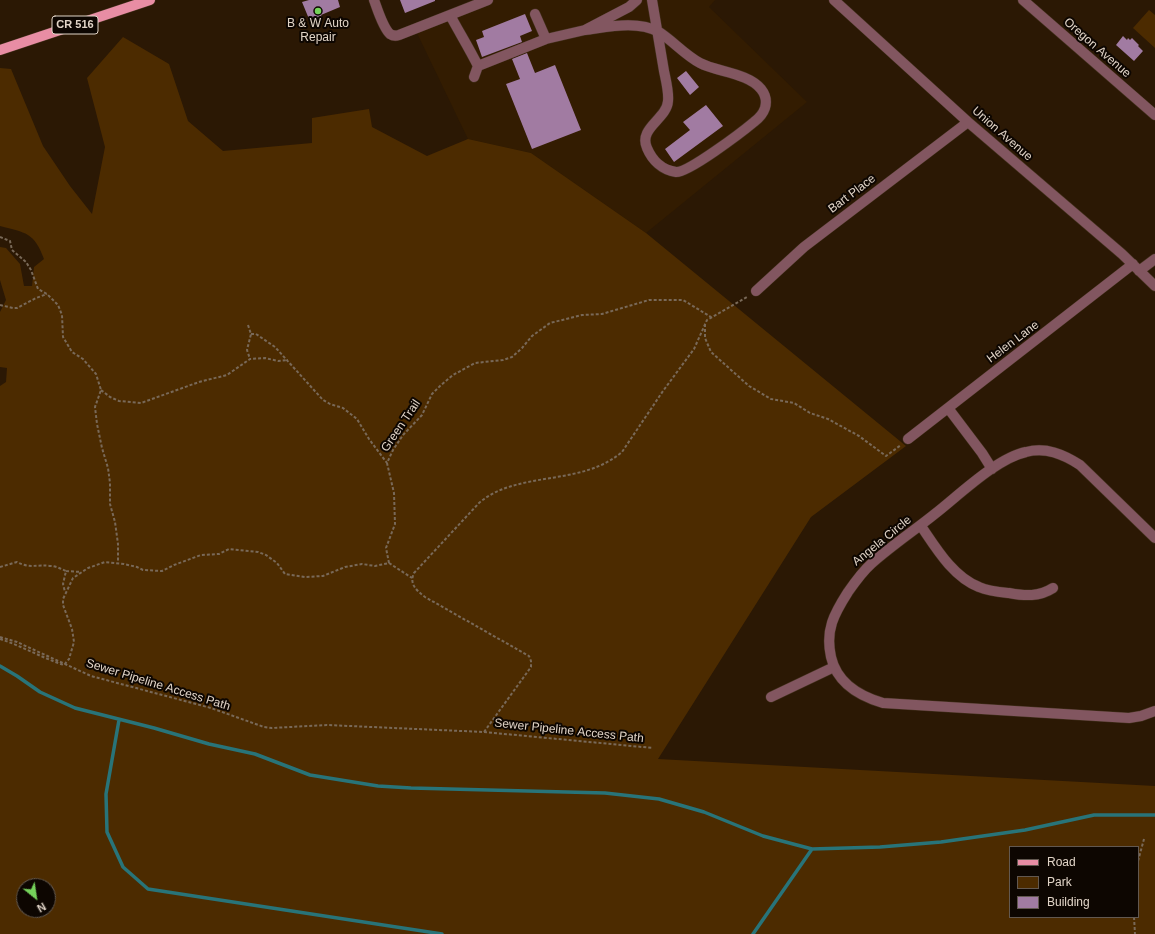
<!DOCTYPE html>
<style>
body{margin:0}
#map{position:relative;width:1155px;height:934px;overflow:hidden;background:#2b1804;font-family:Helvetica,sans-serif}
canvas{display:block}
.legend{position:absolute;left:1009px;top:846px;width:130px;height:72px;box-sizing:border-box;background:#0d0601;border:1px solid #625850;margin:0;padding:5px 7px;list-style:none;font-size:12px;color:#e1d4c7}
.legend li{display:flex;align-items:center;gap:8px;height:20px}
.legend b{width:20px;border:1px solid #625850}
.north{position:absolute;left:16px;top:878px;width:40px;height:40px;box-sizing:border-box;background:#0d0601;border:1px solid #625850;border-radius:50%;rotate:150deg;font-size:11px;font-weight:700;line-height:16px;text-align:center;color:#e1d4c7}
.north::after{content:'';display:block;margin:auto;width:14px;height:18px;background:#75d25a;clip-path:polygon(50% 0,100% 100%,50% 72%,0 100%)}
</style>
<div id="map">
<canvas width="1155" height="934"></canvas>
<ul class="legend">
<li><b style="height:5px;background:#e88da4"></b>Road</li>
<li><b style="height:11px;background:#4c2b00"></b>Park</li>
<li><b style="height:11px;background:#a17ba2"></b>Building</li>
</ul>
<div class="north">N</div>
</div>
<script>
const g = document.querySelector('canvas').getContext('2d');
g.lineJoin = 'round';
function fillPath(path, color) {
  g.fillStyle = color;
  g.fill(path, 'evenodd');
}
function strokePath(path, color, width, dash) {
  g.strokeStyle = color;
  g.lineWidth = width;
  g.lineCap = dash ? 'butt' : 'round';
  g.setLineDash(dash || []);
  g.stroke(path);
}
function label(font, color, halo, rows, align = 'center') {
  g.font = font + ' Helvetica,sans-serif';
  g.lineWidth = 4;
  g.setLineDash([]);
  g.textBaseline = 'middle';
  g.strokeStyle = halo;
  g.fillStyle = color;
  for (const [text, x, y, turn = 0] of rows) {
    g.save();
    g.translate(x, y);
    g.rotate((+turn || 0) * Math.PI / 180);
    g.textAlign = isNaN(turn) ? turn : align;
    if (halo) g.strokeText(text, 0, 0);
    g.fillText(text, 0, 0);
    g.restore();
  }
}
const built = new Path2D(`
 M490,0H715L709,7L807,102L646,233L531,153L468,139L415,29Z`);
const green = new Path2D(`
 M1149,10L1155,15V48L1133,28Z
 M123,37L169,64L188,121L223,151L312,143V118L369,109L372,127L427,156L468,139L531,153L646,233L906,446L811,517L658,759L1155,786V934H0V386L6,382L7,368L0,367V312L6,300L0,280V247L6,248L20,264L24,286H32L34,267L44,259C34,232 26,233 0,226V68L11,69L43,146L70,186L92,214L105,147L87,78ZM1010,847H1138V917H1010ZM24,886H48V910H24Z`);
const stream = new Path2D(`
 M0,666L17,676L40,692L75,708L154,728L209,744L255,754L310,775L378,786L411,788L605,793L659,799L704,812L763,836L812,849L880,847L941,842L1025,830L1094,815H1155
 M119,720L106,794L107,832L123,867L148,889L442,934
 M753,934L812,849`);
const building = new Path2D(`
 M309,0H338L340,7L321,15L322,17L313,21L312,18L309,19L302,2Z
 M400,0H435V1L405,13Z
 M525,14L532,31L520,36L522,42L482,57L476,40L484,37L482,31Z
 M1123,36L1127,40L1128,38L1130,40L1132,38L1139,45L1138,46L1143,51L1134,61L1116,45Z
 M527,53L535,73L555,65L581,130L532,149L506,84L520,79L512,59Z
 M686,71L699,87L690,95L677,78Z
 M706,105L723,126L674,162L665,149L690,130L683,122Z`);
const path = new Path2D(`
 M0,237L10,241L12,250L26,262L31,270L38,289L47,294L58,305L62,315L63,337L72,352L83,359L96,374L101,390L95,407L97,424L102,448L108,468L110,483V504L115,522L118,544V563
 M0,305L13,308H17L36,298L47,294
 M705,324V338L711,352L749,386L771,399L794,403L810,413L828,419L859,436L886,456L901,445
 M248,325L251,334L247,350L250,359
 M251,334H256L275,347L323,400L330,404L343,408L357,419L369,439L387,463
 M101,390L110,397L119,401L141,403L199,382L227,375L250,359L265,358L278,361L288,360
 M389,563L412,578
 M0,567L17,562C30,569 37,564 51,566C56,566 61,569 66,571L63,584L65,592
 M66,571L81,572
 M0,637L17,642L91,676L211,708L264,727L272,728L327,725L484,732L531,667V661L529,656L425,597C416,590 409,584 414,573L479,503C517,470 581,487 622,452L663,391L694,349L707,320L747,297
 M0,639C22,646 42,658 64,665L69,659L74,642L72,629L63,605V599L73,578L88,568L105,562L124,564L137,567L143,570L162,571L174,565L201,555L219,554L229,549L258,552L266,555L277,563L285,574L305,577L323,576L345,567L362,564L375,566L389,563L386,548L395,524L394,493L387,463L393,450L403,435L422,415L432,394L441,385L453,375L475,363L503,360L512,357L522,348L532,336L550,323L582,315L602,314L649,300H683L711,317
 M484,732L653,748
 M1138,861L1144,839
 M1134,917L1135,934`);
const minor = new Path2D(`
 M374,0C377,8 383,28 390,34C393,36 396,36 399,35L488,0
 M834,0L968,122L1122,254L1155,286
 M1023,0L1155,115
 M535,14L546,39
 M450,15C459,32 469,48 478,66
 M585,30C608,27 637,20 659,32C673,41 685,55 700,63C717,72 748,73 761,89C765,94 767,101 765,108C763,114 758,119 754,122C742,132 688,173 676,172C662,170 652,160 647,148C638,128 667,119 668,101C669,92 666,81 664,71C660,48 656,24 652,0
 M474,77L478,66L546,39L585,30L629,7L637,0
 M1139,271L1155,259
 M756,291L804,247L968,122
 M948,408L982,453L992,469
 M908,439L1133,264
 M921,526C936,548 953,577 979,587C988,591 999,592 1009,593C1025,596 1039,597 1053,588
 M1155,538L1080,465C1063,454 1046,447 1026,452C997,458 959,495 936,513C915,530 891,546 871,564C862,572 855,582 848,592C834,614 825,630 831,657C837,683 859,696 883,703L1129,718L1141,716L1155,711
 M771,697L834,667`);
const major = new Path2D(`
 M0,50L150,0`);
const markers = [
 [318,11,4,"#75d25a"]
];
const shields = [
 [75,25,46]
];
const shieldNames = [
 ["CR 516",75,25]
];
const poiNames = [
 ["B & W Auto",318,24],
 ["Repair",318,38]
];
const streetNames = [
 ["Oregon Avenue",1097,48,41],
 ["Union Avenue",1002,134,41],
 ["Bart Place",852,194,-37],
 ["Helen Lane",1013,342,-37],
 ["Green Trail",401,426,-56],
 ["Angela Circle",882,541,-39],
 ["Sewer Pipeline Access Path",158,685,17],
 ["Sewer Pipeline Access Path",569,731,6]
];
fillPath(built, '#331c01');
fillPath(green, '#4c2b00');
strokePath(stream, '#287479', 3.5);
fillPath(building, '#a17ba2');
strokePath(minor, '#44321f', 11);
strokePath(major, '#44321f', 11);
strokePath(path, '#796958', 2, [3, 2]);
strokePath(minor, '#825660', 10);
strokePath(major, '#e88da4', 10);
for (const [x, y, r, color] of markers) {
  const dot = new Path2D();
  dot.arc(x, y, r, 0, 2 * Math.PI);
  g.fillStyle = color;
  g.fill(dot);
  strokePath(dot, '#0d0601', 1.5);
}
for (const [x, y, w] of shields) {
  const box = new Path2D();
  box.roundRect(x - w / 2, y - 9, w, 18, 3);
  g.fillStyle = '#0d0601';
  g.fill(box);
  strokePath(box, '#e1d4c7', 1);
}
label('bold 11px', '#e1d4c7', null, shieldNames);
label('12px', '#e1d4c7', '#0d0601', poiNames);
label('12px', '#e1d4c7', '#0d0601', streetNames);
</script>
